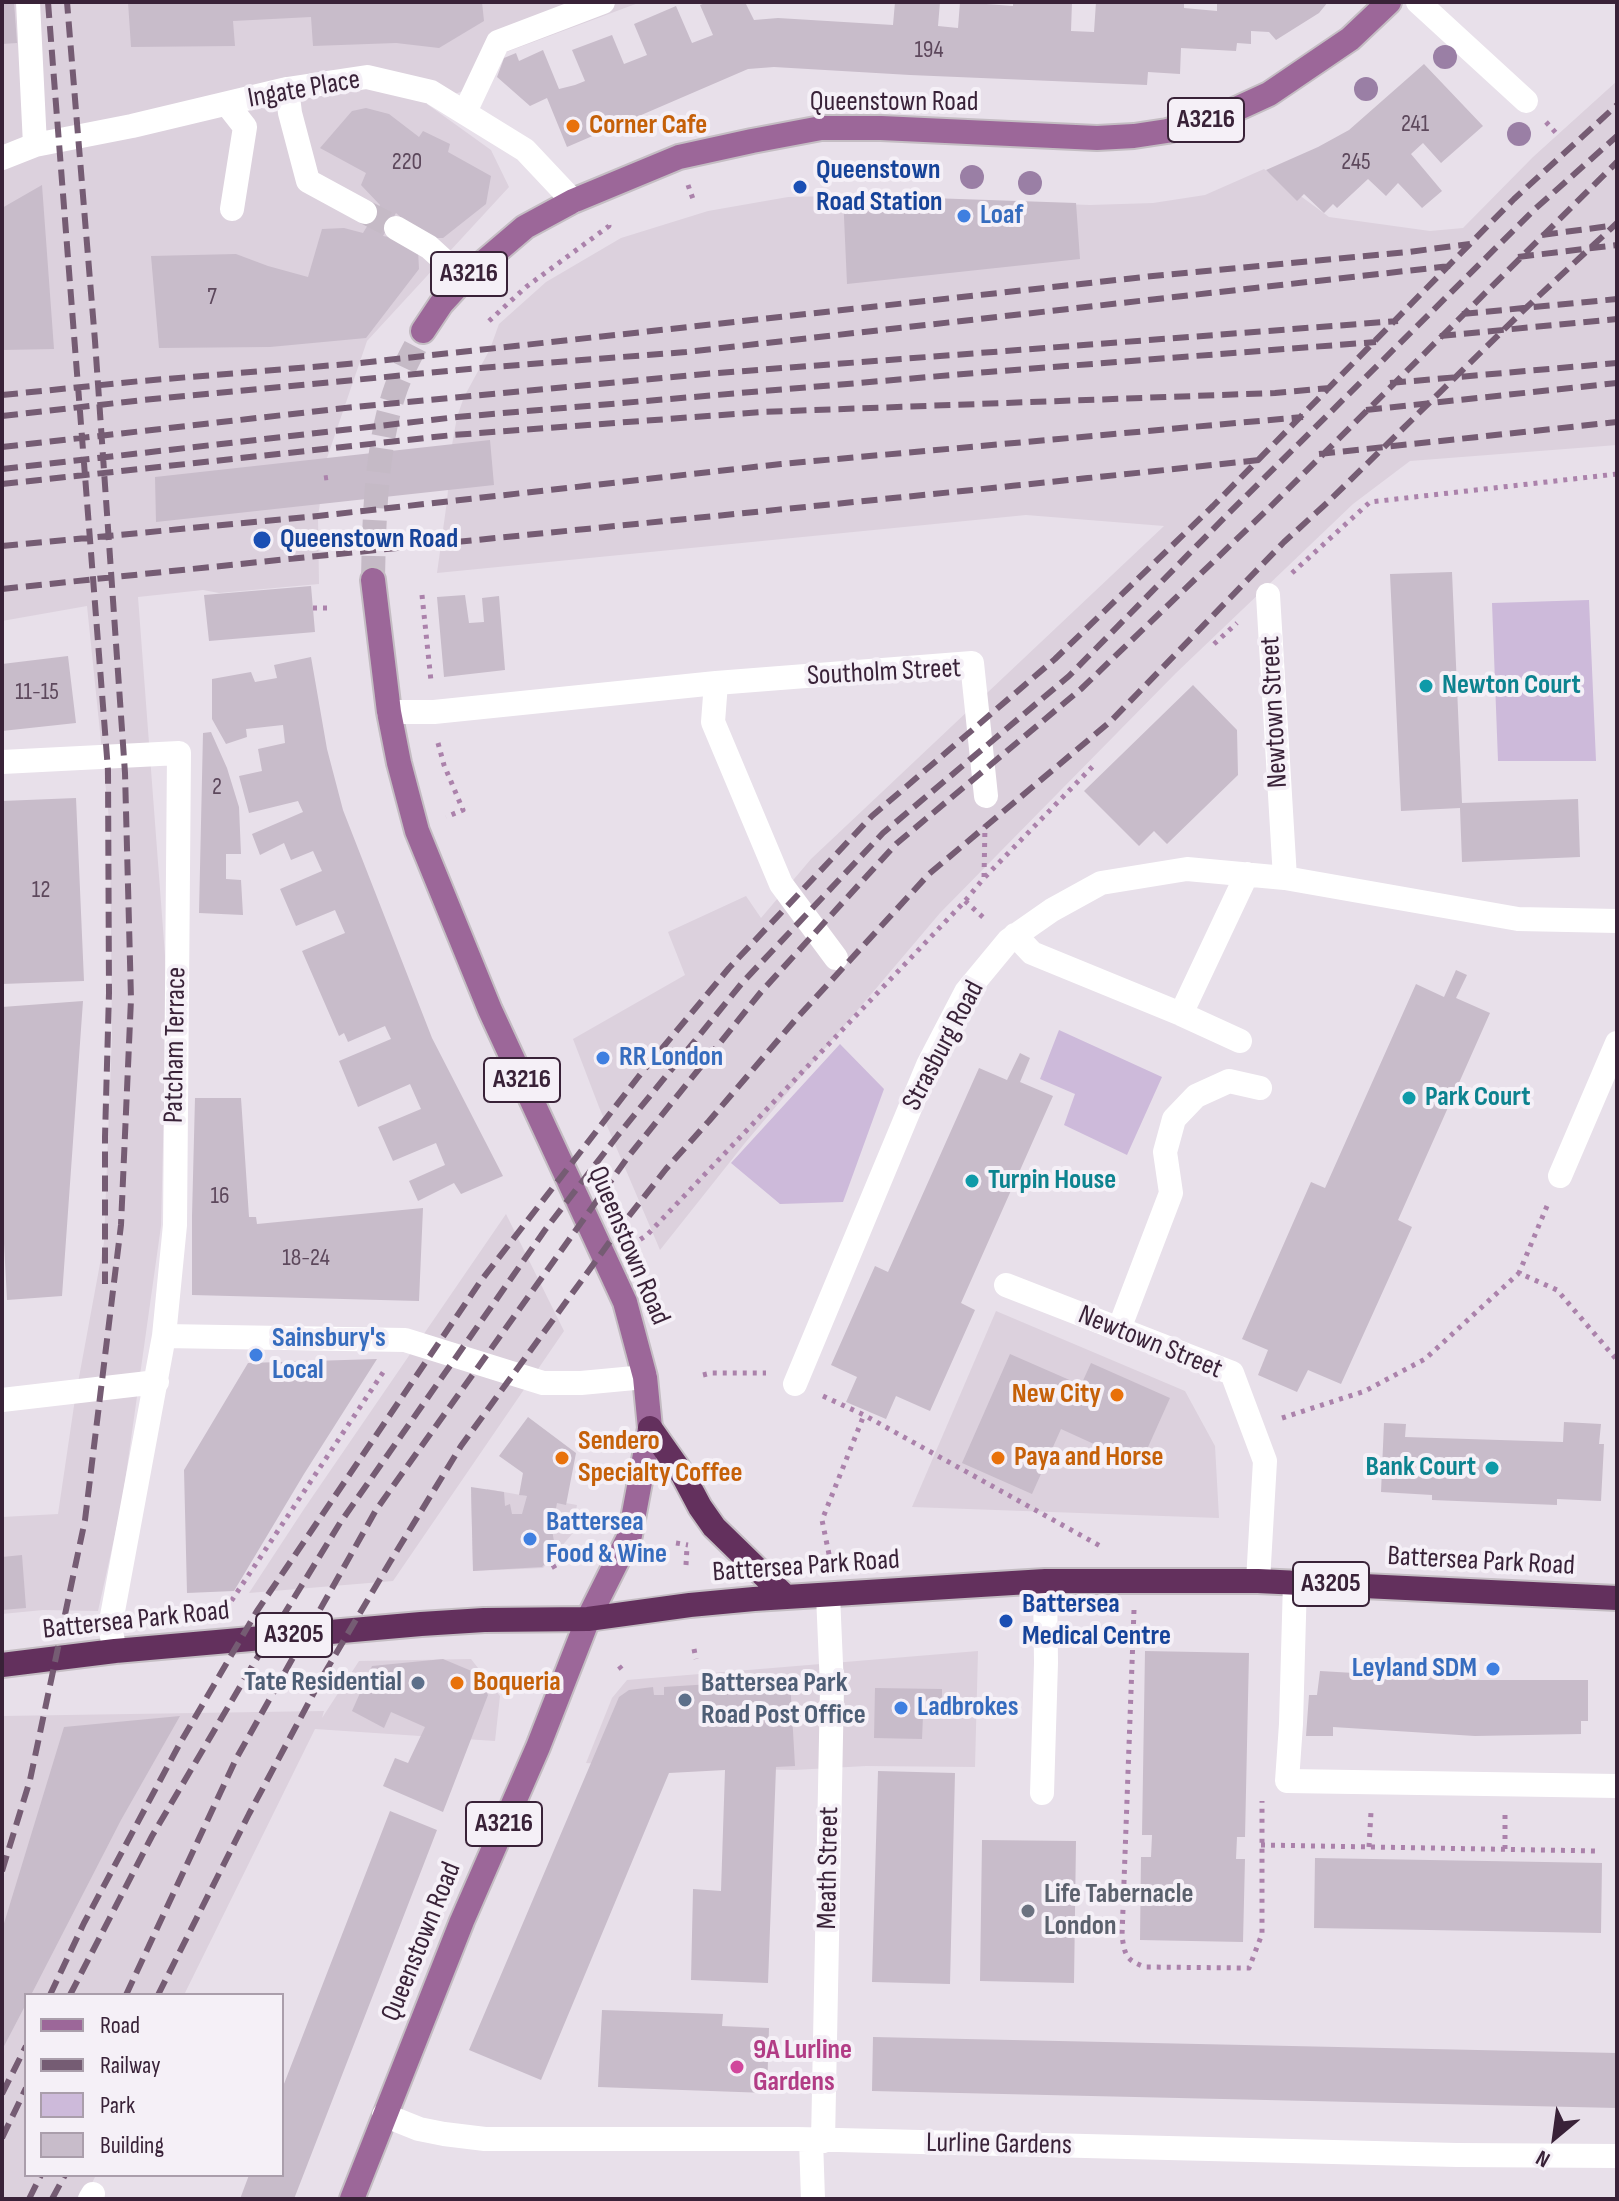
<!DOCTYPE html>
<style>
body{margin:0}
#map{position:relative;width:1619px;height:2201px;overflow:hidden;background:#e8e0ea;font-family:"Sofia Sans Condensed",sans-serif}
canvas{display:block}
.frame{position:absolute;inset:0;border:4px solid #392238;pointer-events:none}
.legend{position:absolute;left:24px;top:1993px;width:260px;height:184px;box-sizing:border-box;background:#f5f0f7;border:2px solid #aa9eab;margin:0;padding:10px 14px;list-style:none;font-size:24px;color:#392238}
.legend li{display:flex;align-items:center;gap:16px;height:40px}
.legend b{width:40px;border:2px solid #aa9eab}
.north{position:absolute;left:1515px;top:2097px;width:80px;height:80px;-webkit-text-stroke:6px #f5f0f7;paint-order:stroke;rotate:209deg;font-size:22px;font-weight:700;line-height:32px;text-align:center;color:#392238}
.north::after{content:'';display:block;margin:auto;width:28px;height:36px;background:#392238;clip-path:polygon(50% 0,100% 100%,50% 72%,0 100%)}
</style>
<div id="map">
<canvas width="1619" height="2201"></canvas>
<div class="frame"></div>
<ul class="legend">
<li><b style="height:10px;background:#9c6799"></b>Road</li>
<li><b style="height:10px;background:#755c73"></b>Railway</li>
<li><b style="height:22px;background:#cdbada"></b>Park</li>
<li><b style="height:22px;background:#c8bcca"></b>Building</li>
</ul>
<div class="north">N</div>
</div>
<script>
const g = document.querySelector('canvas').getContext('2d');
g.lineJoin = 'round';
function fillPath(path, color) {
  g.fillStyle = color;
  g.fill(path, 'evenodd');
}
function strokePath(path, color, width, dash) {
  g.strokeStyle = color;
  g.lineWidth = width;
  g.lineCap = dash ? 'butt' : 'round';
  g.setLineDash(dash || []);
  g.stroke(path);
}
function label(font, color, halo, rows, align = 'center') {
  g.font = font + ' "Sofia Sans Condensed",sans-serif';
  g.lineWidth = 8;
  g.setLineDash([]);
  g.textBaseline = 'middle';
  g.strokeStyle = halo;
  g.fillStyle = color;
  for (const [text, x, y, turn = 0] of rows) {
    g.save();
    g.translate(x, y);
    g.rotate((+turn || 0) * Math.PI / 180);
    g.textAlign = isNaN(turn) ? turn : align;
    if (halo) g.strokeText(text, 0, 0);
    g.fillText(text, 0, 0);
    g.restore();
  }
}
const built = new Path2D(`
 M2,2H641L501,54L488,82L427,104L491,150L509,187L367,341L327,458L318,516L319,584L219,593L203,590L138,597L167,982L161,1226L122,1503L98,1611L43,1610L2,1614V1517L58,1514L75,1399L104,1242L112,1034L110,829L87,606L2,621Z
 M1617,81V445L1410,461L1353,504L1176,673L940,913L745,1143L660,1250L599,1107L573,1039L685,975L668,932L746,896L761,918L811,859L1164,526L1026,515L437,573L447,501L452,445L457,417L464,397L490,349L499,324L546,282L621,238L708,211L788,197L834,196L1090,205L1153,203L1205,195L1264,169L1329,217L1430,231L1463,228L1533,157Z
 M506,1214L564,1331L393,1581L249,1593L304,1509Z
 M996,1311L1185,1391L1215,1446L1219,1518L912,1507Z
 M487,1489L577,1505L572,1534L543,1568L473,1571L471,1494L486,1498Z
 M978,1651L975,1767L866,1766L794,1770L656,1767L586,1763L612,1698L627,1680Z
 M471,1659L500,1696L495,1741L315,1729L184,1995H26V2175H96L84,2199H2V1716L324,1711L322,1718L359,1661Z`);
const green = new Path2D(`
 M1589,600L1596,761H1498L1492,603Z
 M1059,1030L1162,1077L1127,1155L1064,1125L1075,1094L1040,1079Z
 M840,1044L884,1089L843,1202L780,1204L731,1163Z`);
const building = new Path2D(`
 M2,2H14L17,43L2,44Z
 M128,2H482L484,21L439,48L396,43L313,46L311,17L233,21L235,46L131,47Z
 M708,2H745L754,20L778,18L893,25L895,2H940L938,26L958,28L960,2L1013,6V2H1072L1071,31L1094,32L1096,2H1184V8L1217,11V2H1328L1319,13L1276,40L1269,32L1251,31V44L1237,43L1236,51L1181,48L1180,74L1148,72L1147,85L910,75L774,67L748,69L567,147L547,98L530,106L497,77L504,58L516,53L519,61L543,50L559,89L575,85L585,81L572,50L612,35L624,64L647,55L634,24L676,6L692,43L713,35L700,5Z
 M1424,64L1483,126L1441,163L1423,143L1411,154L1442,191L1422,208L1398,183L1386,196L1368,179L1337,208L1333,204L1324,213L1304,194L1297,201L1266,170L1318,147L1349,130Z
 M366,108L389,114L419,137L423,131L450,144L448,152L491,176L486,204L443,238H424L396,213L383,236L400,239L418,250L419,269L366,338L270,347L159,348L151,256L236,254L268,266L308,277L322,229L344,228L363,233L380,205L361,185L366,173L320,148L352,111Z
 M42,185L54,349L2,350V208Z
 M843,195L1076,203L1080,259L847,284Z
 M490,440L494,485L156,522L155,477Z
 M1452,572L1462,803L1578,799L1580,857L1462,862L1460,808L1401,811L1390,574Z
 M311,586L315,632L209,641L204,595Z
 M465,595L469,623L484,622L482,598L499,596L505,670L444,677L437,597Z
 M68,656L76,723L2,731V664Z
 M311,657L327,749L343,810L432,1038L503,1176L461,1194L454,1183L418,1201L409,1181L445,1165L436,1143L393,1161L378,1127L421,1109L410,1084L358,1107L339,1061L391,1039L385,1026L348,1042L344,1033L339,1036L302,951L345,933L335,910L296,926L280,889L322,871L313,851L291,860L284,843L260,855L252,834L303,812L298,801L249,813L239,776L262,771L258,749L285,743L283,725L246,729L247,737L226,744L212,719V679L251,672L255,682L277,678L274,665Z
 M1193,685L1237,730L1238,775L1167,844L1154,831L1139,846L1084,791Z
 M211,732L227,768L239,807L241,854H226V879L241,880L243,915L199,913L203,733Z
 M76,798L84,981L2,984V801Z
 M1456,970L1467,975L1456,998L1490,1013L1398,1220L1412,1227L1341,1384L1308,1370L1297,1392L1258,1375L1268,1350L1242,1339L1311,1182L1325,1188L1416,984L1444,997Z
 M83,1001L62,1296L7,1300L2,1206V1007Z
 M1020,1053L1030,1058L1020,1082L1053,1096L961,1303L975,1310L930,1411L896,1396L886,1419L846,1402L857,1377L831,1365L875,1266L888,1272L979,1068L1007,1080Z
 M195,1098H241L249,1217H256L257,1224L423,1208L419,1301L192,1295V1216Z
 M1010,1354L1081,1385L1091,1363L1170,1398L1140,1465L1061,1429L1032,1494L962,1463Z
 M377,1359L304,1474L234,1591L187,1593L184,1470L248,1363Z
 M528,1417L576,1453L566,1505L557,1503L552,1530L555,1547L553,1555L542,1567L473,1571L471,1487L504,1492L505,1506L510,1504L512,1514H522L527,1496L519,1495L523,1473L499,1456Z
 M1564,1422L1601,1424L1599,1444H1604L1601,1501L1557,1499V1505L1432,1500V1495L1381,1492L1384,1423L1406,1424L1405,1437L1563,1442Z
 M22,1555L26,1608L2,1610V1557Z
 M1145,1651L1249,1653L1245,1837H1237L1236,1859H1245L1243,1942L1140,1940L1141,1857H1151L1152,1835H1142Z
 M443,1659L474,1672L488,1695L443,1812L383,1786L395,1758L408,1763L425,1727L391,1712L384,1728L352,1711L372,1666Z
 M1320,1671L1474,1680H1588V1721H1581V1734L1475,1736L1333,1727V1736H1306L1309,1695H1317Z
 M790,1679L795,1766L776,1767L768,1983L691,1980L693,1889L721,1891L725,1770L669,1773L541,2080L469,2050L619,1697L629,1690L653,1687L654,1695H664V1687Z
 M875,1688L942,1689V1716H923L922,1739L874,1738Z
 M180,1716L121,1820L31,1995H26V2004L2,2050V1930L64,1727Z
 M878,1771L955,1773L950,1984L872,1982Z
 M390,1811L437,1830L294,2199H240L249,2175H282V2089Z
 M982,1840L1076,1841L1074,1983L980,1981Z
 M1315,1858L1602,1863L1601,1933L1314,1928Z
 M602,2010L723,2014L722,2026L769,2028L767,2093L598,2087Z
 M873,2037L1617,2053V2108L872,2091Z`);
const minorTunnel = new Path2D(`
 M365,212L396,228`);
const majorTunnel = new Path2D(`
 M373,580C374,520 376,444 396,388C403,368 414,350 423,331`);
const path = new Path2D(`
 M1546,122L1557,134
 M688,185L693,199
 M489,321L526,287L609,226L608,220
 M324,478L331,477
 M1292,573L1370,502L1617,474
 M422,595L431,681
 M313,608H328
 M1214,644L1237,623
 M438,743L444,765L463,810L446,817
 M985,877L1094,765
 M965,901L985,919
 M1547,1206L1519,1273L1557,1290L1617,1360
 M632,1245L647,1235L965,901L984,878L985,825
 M703,1375L711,1373H766
 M823,1396L864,1415L1102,1547
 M1282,1418L1365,1391L1425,1359L1519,1273
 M676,1543L688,1545
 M831,1564L822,1520L864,1415
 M553,1565L557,1572
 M686,1565L687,1547
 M226,1609L384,1371
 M1134,1610L1122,1936C1125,1956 1126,1960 1145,1967L1249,1968L1262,1934V1801
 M694,1649L696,1659
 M619,1666L624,1672
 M1261,1845L1596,1851
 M1369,1847L1371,1812
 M1505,1849V1814`);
const minor = new Path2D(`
 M28,2L35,145
 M1418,2L1526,101
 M287,89L290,113L308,181L365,212
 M227,104L245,127L232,209
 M465,112L498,42L603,2
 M2,158L35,145L132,126L287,89L367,77L431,92L525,150L573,201
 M396,228L429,247L464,279
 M1268,595L1285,878
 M716,683L713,722L781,884L836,958
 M389,712H434L716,683L972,663L986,796
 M2,762L179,753L175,1225L164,1336
 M1015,935L1032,953L1181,1014L1240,1041
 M1181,1014L1247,874
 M1560,1176L1617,1043
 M1006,1285L1232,1373L1265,1461L1258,1581
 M1119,1329L1171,1193L1165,1152L1174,1119L1196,1096L1229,1081L1260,1088
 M795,1384L928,1065L966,992L1009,940L1052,910L1101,883L1187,869L1285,878L1518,919L1617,921
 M2,1400L157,1382
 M1295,1582L1291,1724L1287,1781L1617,1786
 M115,1651L110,1627L164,1336L405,1340L543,1383H581L645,1377
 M1042,1793L1046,1663L1045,1581
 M384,2115L419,2129L444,2134L485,2139H797L1457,2155L1617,2156
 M811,2140L813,2199
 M823,2141L832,1687L828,1595
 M90,2199L93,2194`);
const major = new Path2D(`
 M423,331L441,304L464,279L525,227L573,201L679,157L752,141L821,128H881L1097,138L1134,136L1167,131L1221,116L1269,94L1350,39L1389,2
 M352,2199L462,1921L538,1747L588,1619L630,1535L650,1428L645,1377L625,1302L490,1010L417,831L399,763L389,712L373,580`);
const highway = new Path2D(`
 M650,1428L683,1475L700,1507L714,1527L786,1597
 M2,1665L115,1651L421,1624L484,1620L588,1619L690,1605L754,1599L1045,1581H1258L1617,1598`);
const rail = new Path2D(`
 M48,2L108,770L109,993L105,1137V1284
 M1542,235L1617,225
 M1518,257L1617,245
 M1462,314L1617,299
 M1440,336L1617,319
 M1390,383L1617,363
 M2,395L141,381L360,363L1153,276L1408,252L1470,244
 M1366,410L1617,383
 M2,416L143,400L480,368L686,352L1450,266
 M2,447L345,408L705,374L1398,321
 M1319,454L1617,422
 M2,469L457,417L988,372L1376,342
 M2,484L453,435L762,412L1275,393L1330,388
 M2,546L318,516L781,464L1303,417
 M2,589C421,544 840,505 1259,460
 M2,1871L30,1780L85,1520L121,1225L131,999L125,773L95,341L67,2
 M50,1995L84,1923L179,1745L257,1611L480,1282L639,1076L729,968L872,816L1055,659L1213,506L1514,199L1617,105
 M70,1995L152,1836L254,1663L340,1523L545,1230L618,1135L742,983L883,833L1069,676L1227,515L1535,209L1617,136
 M126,1995L236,1759L376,1510L628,1157L761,992L896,844L1081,689L1268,509L1617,162
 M158,1995L249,1814L324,1674L390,1562L461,1446L622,1225L666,1169L709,1121L796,1019L929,874L1111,721L1284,542L1328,502L1528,306L1617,223
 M2,2094L26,2046
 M2,2138L26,2088
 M29,2199L41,2175
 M52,2199L65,2175`);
const trees = [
 [1445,57],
 [1366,89],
 [1519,134],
 [972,177],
 [1030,183]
];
const markers = [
 [573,126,8,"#e8710a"],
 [800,187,8,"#1a4fb4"],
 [964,216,8,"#3f7fe0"],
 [262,540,10,"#1a4fb4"],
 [1426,686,8,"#0f9aa8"],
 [603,1058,8,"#3f7fe0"],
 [1409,1098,8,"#0f9aa8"],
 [972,1181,8,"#0f9aa8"],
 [256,1355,8,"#3f7fe0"],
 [1117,1395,8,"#e8710a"],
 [562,1458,8,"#e8710a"],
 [998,1458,8,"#e8710a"],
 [1492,1468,8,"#0f9aa8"],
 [530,1539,8,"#3f7fe0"],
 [1006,1621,8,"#1a4fb4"],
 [1493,1669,8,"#3f7fe0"],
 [418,1683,8,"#5c6f8a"],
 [457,1683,8,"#e8710a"],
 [685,1700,8,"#5c6f8a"],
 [901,1708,8,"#3f7fe0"],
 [1028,1911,8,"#6b7280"],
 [737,2067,8,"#d1479c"]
];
const numberNames = [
 ["194",929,51],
 ["241",1415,125],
 ["220",407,163],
 ["245",1356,163],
 ["7",212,298],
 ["11-15",37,693],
 ["2",217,788],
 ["12",41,891],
 ["16",220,1197],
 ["18-24",306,1259]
];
const shields = [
 [1206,120,76],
 [469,274,76],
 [522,1080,76],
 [1331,1584,76],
 [294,1635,76],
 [504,1824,76]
];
const shieldNames = [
 ["A3216",1206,120],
 ["A3216",469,274],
 ["A3216",522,1080],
 ["A3205",1331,1584],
 ["A3205",294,1635],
 ["A3216",504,1824]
];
const streetNames = [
 ["Ingate Place",304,90,-10],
 ["Queenstown Road",894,103],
 ["Southolm Street",884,673,-3],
 ["Newtown Street",1275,712,-93],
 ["Patcham Terrace",176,1045,-89],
 ["Strasburg Road",944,1046,-62],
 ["Queenstown Road",628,1246,67],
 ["Newtown Street",1150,1343,22],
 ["Battersea Park Road",1481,1562,3],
 ["Battersea Park Road",806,1567,-4],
 ["Battersea Park Road",136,1621,-6],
 ["Meath Street",829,1868,-89],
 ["Queenstown Road",422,1942,-68],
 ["Lurline Gardens",999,2145,1]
];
const foodNames = [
 ["Corner Cafe",589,126],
 ["New City",1101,1395,"right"],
 ["Sendero",578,1442],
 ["Specialty Coffee",578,1474],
 ["Paya and Horse",1014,1458],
 ["Boqueria",473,1683]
];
const transitNames = [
 ["Queenstown",816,171],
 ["Road Station",816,203],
 ["Queenstown Road",280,540],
 ["Battersea",1022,1605],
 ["Medical Centre",1022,1637]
];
const shopNames = [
 ["Loaf",980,216],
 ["RR London",619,1058],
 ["Sainsbury's",272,1339],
 ["Local",272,1371],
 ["Battersea",546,1523],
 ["Food & Wine",546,1555],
 ["Leyland SDM",1477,1669,"right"],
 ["Ladbrokes",917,1708]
];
const cultureNames = [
 ["Newton Court",1442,686],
 ["Park Court",1425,1098],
 ["Turpin House",988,1181],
 ["Bank Court",1476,1468,"right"]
];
const serviceNames = [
 ["Tate Residential",402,1683],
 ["Battersea Park",701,1684,"left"],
 ["Road Post Office",701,1716,"left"]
];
const worshipNames = [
 ["Life Tabernacle",1044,1895],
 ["London",1044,1927]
];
const hotelNames = [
 ["9A Lurline",753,2051],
 ["Gardens",753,2083]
];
fillPath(built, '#dcd1dd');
fillPath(green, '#cdbada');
fillPath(building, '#c8bcca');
strokePath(minorTunnel, '#c5bac6', 24, [24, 12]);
strokePath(majorTunnel, '#c5bac6', 24, [24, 12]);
strokePath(major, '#c4bdc3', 28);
strokePath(highway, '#c4bdc3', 28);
strokePath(path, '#ab82ab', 5, [4, 6]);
strokePath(minor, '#fff', 24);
strokePath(major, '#9c6799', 24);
strokePath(highway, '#63305d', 24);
strokePath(rail, '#755c73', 6, [16, 8]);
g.fillStyle = '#9a7fa5';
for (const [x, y] of trees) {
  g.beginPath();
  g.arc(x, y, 12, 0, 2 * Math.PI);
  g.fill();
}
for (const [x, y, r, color] of markers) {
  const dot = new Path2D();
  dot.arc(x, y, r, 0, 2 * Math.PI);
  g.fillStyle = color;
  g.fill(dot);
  strokePath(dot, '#f5f0f7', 3);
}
label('24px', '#5d485c', null, numberNames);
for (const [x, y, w] of shields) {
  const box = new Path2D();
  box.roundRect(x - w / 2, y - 22, w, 44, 6);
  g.fillStyle = '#f5f0f7';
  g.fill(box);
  strokePath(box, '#392238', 2);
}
label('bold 26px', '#392238', null, shieldNames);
label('28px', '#392238', '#f5f0f7', streetNames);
label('bold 28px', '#c56008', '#f5f0f7', foodNames, 'left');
label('bold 28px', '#164399', '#f5f0f7', transitNames, 'left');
label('bold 28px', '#366cbe', '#f5f0f7', shopNames, 'left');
label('bold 28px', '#0d838f', '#f5f0f7', cultureNames, 'left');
label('bold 28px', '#4e5e75', '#f5f0f7', serviceNames, 'right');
label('bold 28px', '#5b616d', '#f5f0f7', worshipNames, 'left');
label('bold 28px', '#b23c85', '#f5f0f7', hotelNames, 'left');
</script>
